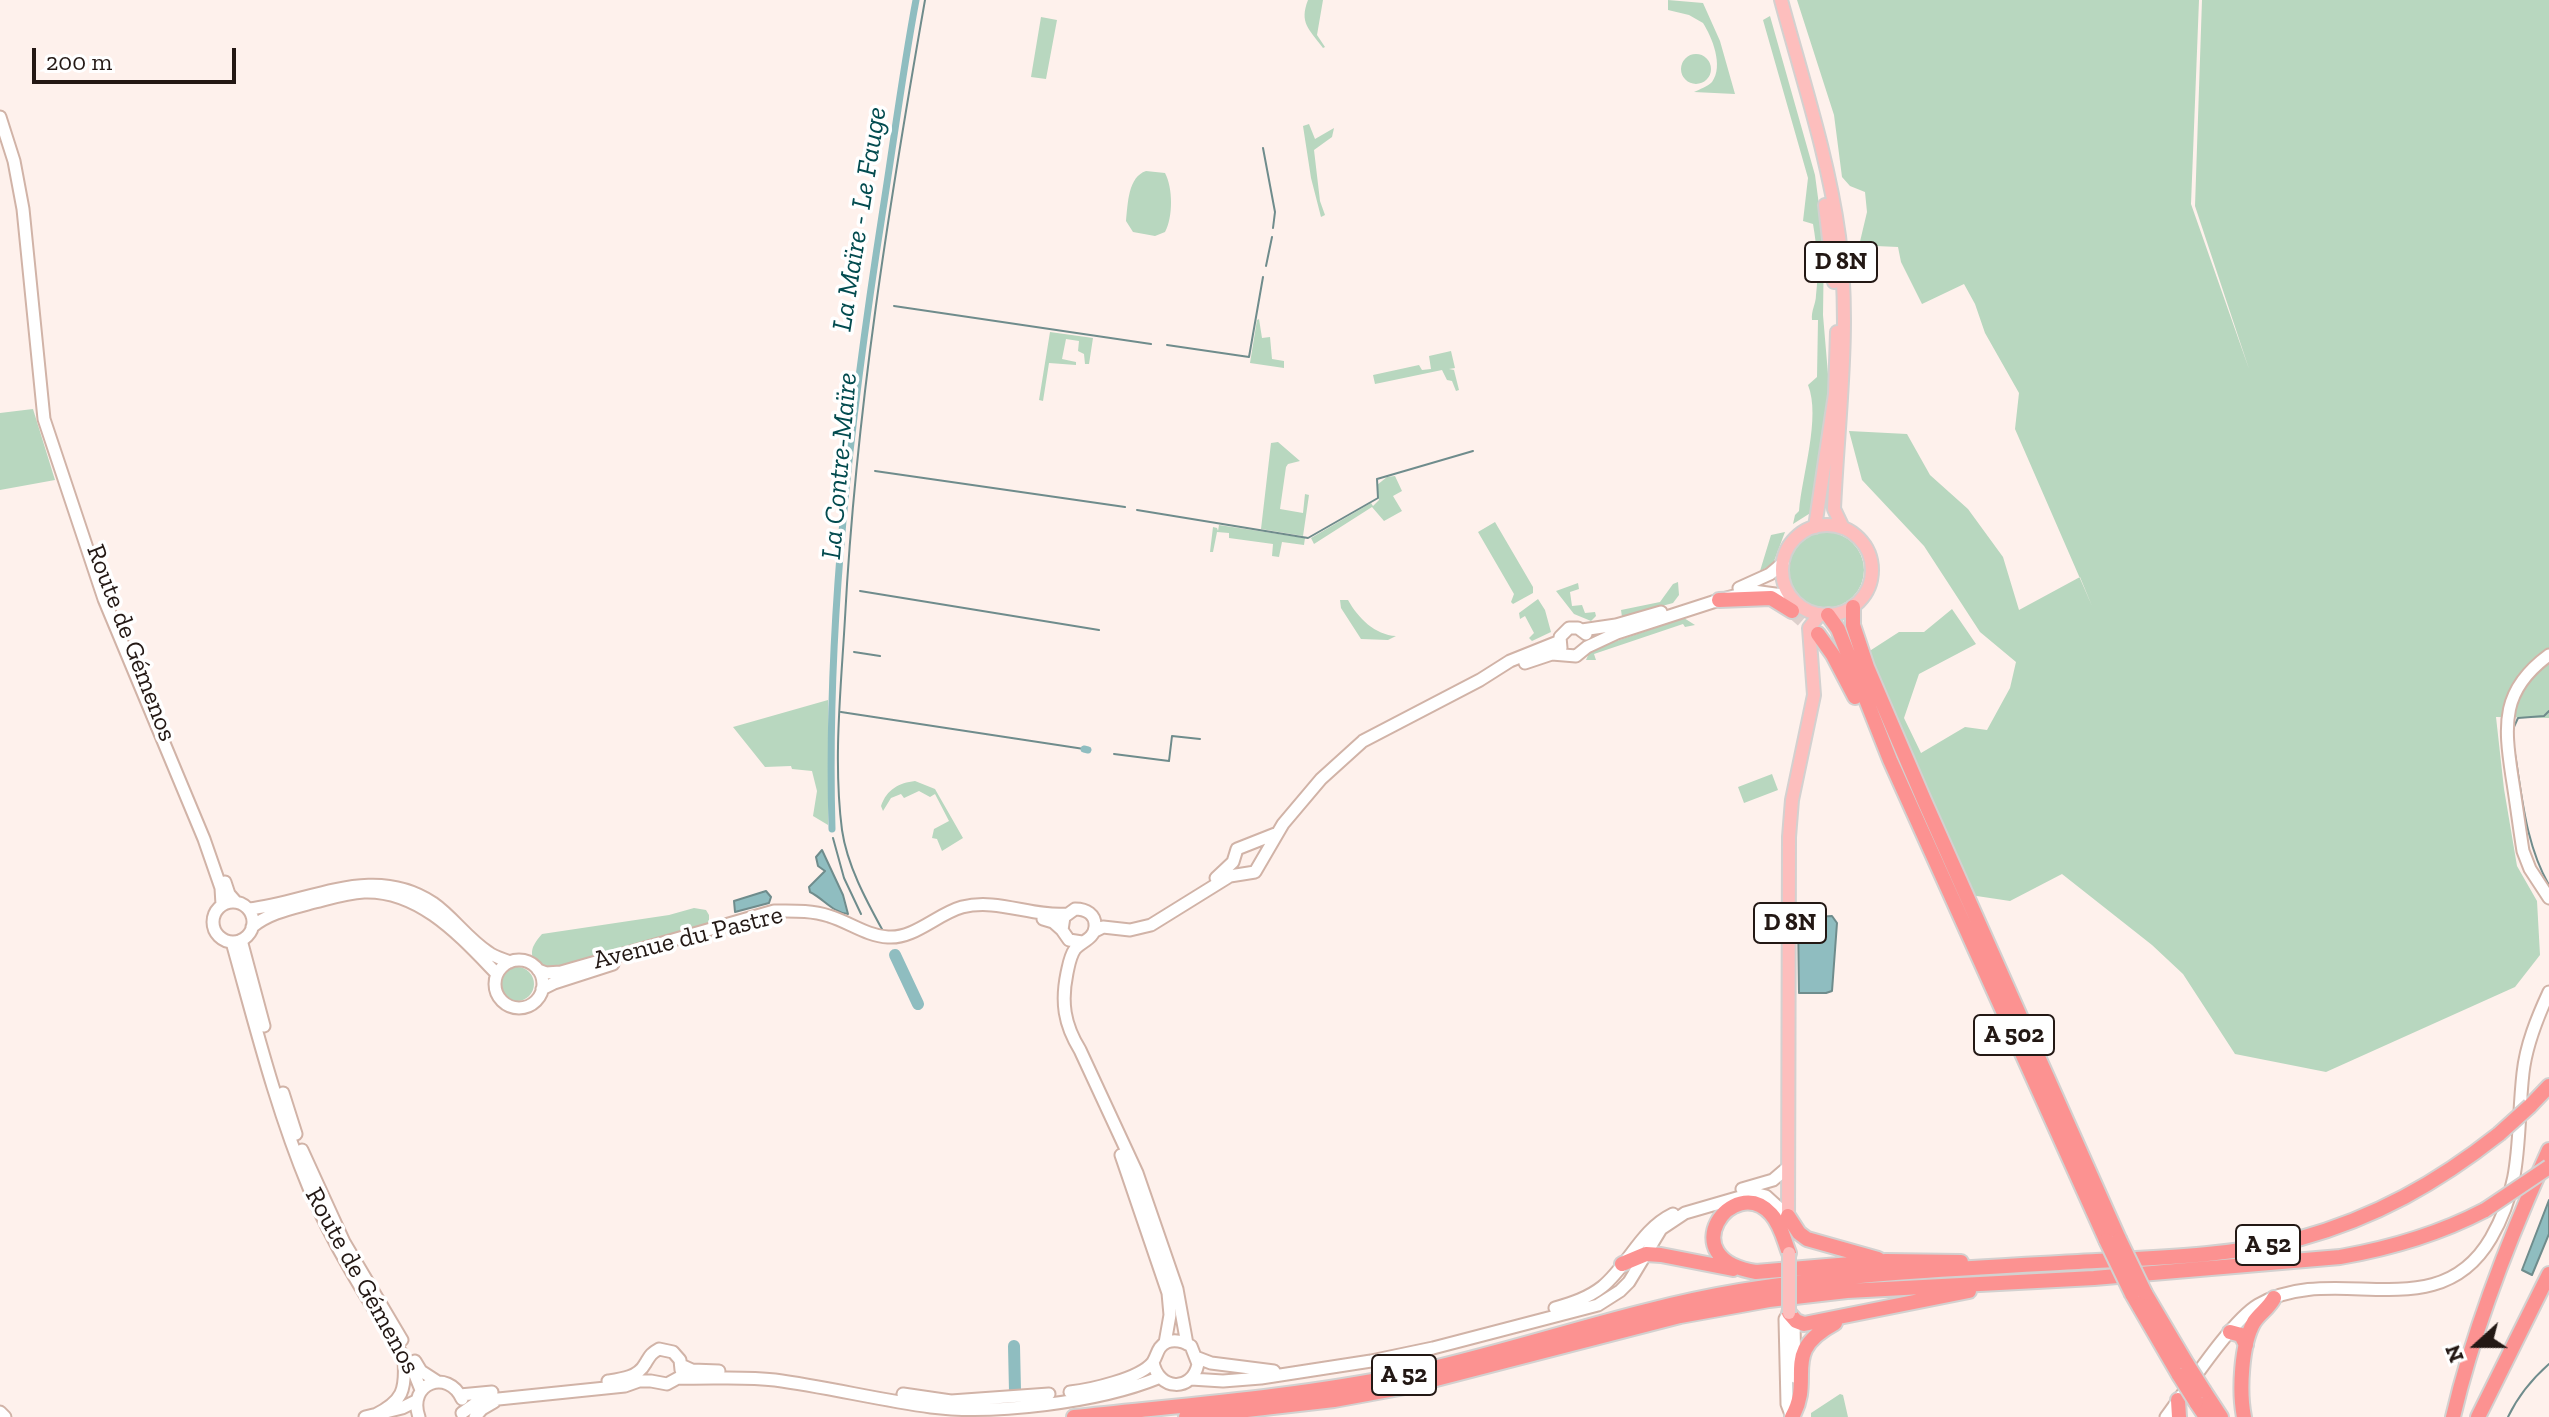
<!DOCTYPE html>
<meta charset="utf-8">
<style>
body{margin:0}
#map{position:relative;width:2549px;height:1417px;overflow:hidden;background:#fef1ec;font-family:"Zilla Slab",serif}
canvas{display:block}
.north{position:absolute;left:2437px;top:1305px;width:80px;height:80px;-webkit-text-stroke:6px #fff;paint-order:stroke;rotate:249deg;font-size:22px;font-weight:700;line-height:32px;text-align:center;color:#231814}
.north::after{content:'';display:block;margin:auto;width:28px;height:36px;background:#231814;clip-path:polygon(50% 0,100% 100%,50% 72%,0 100%)}
.scale{position:absolute;left:32px;top:48px;width:204px;height:36px;box-sizing:border-box;border:4px solid #231814;border-top:0;padding-left:10px;font-size:24px;line-height:28px;white-space:nowrap;color:#231814;-webkit-text-stroke:6px #fff;paint-order:stroke}
</style>
<div id="map">
<canvas width="2549" height="1417"></canvas>
<div class="north">N</div>
<div class="scale">200 m</div>
</div>
<script>
const g = document.querySelector('canvas').getContext('2d');
g.lineJoin = 'round';
function fillPath(path, color) {
  g.fillStyle = color;
  g.fill(path, 'evenodd');
}
function strokePath(path, color, width, dash) {
  g.strokeStyle = color;
  g.lineWidth = width;
  g.lineCap = dash ? 'butt' : 'round';
  g.setLineDash(dash || []);
  g.stroke(path);
}
function label(font, color, halo, rows, align = 'center') {
  g.font = font + ' "Zilla Slab",serif';
  g.lineWidth = 7;
  g.setLineDash([]);
  g.textBaseline = 'middle';
  g.strokeStyle = halo;
  g.fillStyle = color;
  for (const [text, x, y, turn = 0] of rows) {
    g.save();
    g.translate(x, y);
    g.rotate((+turn || 0) * Math.PI / 180);
    g.textAlign = isNaN(turn) ? turn : align;
    if (halo) g.strokeText(text, 0, 0);
    g.fillText(text, 0, 0);
    g.restore();
  }
}
const green = new Path2D(`
 M1308,0H1323L1317,35L1325,47L1323,48C1309,29 1299,23 1308,0Z
 M1668,0L1703,3L1720,41L1735,94L1694,92C1700,89 1707,87 1712,82C1724,66 1712,37 1703,23L1689,15L1668,10Z
 M1797,0H2199L2191,204L2249,369L2195,206L2202,0H2549V718L2496,717L2504,789L2517,866L2537,901L2540,955L2515,987L2326,1072L2235,1054L2183,974L2152,945L2062,874L2010,901L1970,895L1868,652L1899,632H1924L1952,609L1976,644L1919,674L1904,718L1921,753L1965,727L1987,730L2010,688L2016,662L1980,632L1924,546L1862,480L1849,431L1907,434L1930,475L1968,509L2003,557L2019,610L2080,577L2092,606L2015,429L2019,393L1985,333L1975,304L1964,284L1922,304L1901,262L1898,247L1876,246L1874,262L1861,260L1858,250L1867,212L1865,192L1850,186L1842,177L1834,115Z
 M1770,16L1815,175L1824,243L1823,315L1829,386L1812,512L1793,524L1795,515L1799,511C1802,475 1821,417 1808,385L1817,377L1818,320H1812C1811,310 1816,304 1816,295C1819,272 1817,247 1813,224L1803,221L1808,178L1763,20Z
 M1041,17L1057,20L1046,79L1031,77Z
 M1681 69a15 15 0 1 1 30 0a15 15 0 1 1-30 0Z
 M1309,124L1315,139L1334,128L1332,137L1314,150L1320,201L1325,215L1321,217L1311,178L1303,126Z
 M1146,171L1165,173C1173,188 1173,217 1165,232L1155,236L1133,232L1126,221C1128,203 1128,177 1146,171Z
 M1259,319L1262,338L1270,337L1272,359L1284,361V368L1250,363L1257,320Z
 M1050,332L1093,338L1089,364H1085L1084,354L1078,351L1079,341L1066,339L1062,359L1076,362V365L1049,363L1043,401L1039,400Z
 M1451,351L1455,368L1449,369L1454,370L1459,390L1456,391L1452,381L1447,380L1442,370L1375,384L1373,375L1419,365L1422,370L1431,369L1429,356Z
 M33,409L55,480L0,490V413Z
 M1278,442L1300,461L1288,464L1286,467L1280,509L1303,513L1305,494L1309,495L1303,536L1261,529L1271,443Z
 M1395,476L1402,491L1393,496L1402,511L1384,521L1372,507L1314,544L1311,538L1371,503L1373,506L1379,500L1377,485L1387,477Z
 M1495,522L1533,587V593L1513,604L1511,602L1514,594L1478,532Z
 M1219,525L1305,538L1304,545L1282,542L1279,557L1272,556L1273,544L1229,538V533L1217,532L1213,552H1210L1213,527L1217,528L1218,531Z
 M1788 570a38 38 0 1 1 76 0a38 38 0 1 1-76 0Z
 M1785,532L1773,564L1760,571L1771,535Z
 M1678,582L1679,595L1673,603L1622,617L1621,610L1660,602L1673,584Z
 M1578,583L1579,589L1570,592L1572,606L1582,605L1585,613L1595,612L1596,616L1591,621L1574,614L1556,591Z
 M1538,599L1545,610L1551,632L1532,641L1529,638L1534,633L1525,616L1520,619L1519,613Z
 M1340,600H1348C1358,618 1375,635 1396,636L1388,640L1361,639L1341,608Z
 M1684,618L1695,625L1685,627L1683,624L1594,654L1596,660H1586L1589,653L1599,647Z
 M828,700V825L813,816L817,791L812,771L792,769L791,766L765,767L733,727Z
 M1772,774L1778,790L1744,803L1738,787Z
 M915,781L935,789L963,838L942,851L937,839L932,838L934,829L949,821L935,794L930,797L919,791L904,798L901,794L891,798L883,811L881,806C887,789 899,783 915,781Z
 M694,908L706,910L709,915V922L704,928L574,964L538,970C529,953 530,948 542,934L669,915Z
 M500 984a17 17 0 1 1 34 0a17 17 0 1 1-34 0Z
 M1840,1394L1843,1395L1848,1417H1811V1413Z`);
const water = new Path2D(`
 M822,850L843,895L848,914C832,912 824,899 810,892L809,887L825,871L818,866L816,857Z
 M766,891L771,897L769,903L735,912L734,901Z
 M1832,916L1837,923L1832,991L1826,993H1799L1798,918Z
 M2549,1200V1234L2532,1275L2522,1270Z`);
const stream = new Path2D(`
 M1263,148L1275,212L1273,228
 M1266,266L1272,237
 M894,306L1151,344
 M1167,345L1249,357L1263,277
 M875,471L1125,507
 M1137,510L1308,538L1378,498L1377,479L1473,451
 M860,591L1099,630
 M854,652L880,656
 M841,712L1084,749
 M2513,729L2518,718L2544,716L2549,711
 M2514,748C2522,794 2525,844 2549,885
 M1114,754L1169,761L1172,736L1200,739
 M833,838L844,878L861,914
 M883,931C866,900 847,865 842,830C833,761 841,688 845,618C856,411 889,205 925,0
 M2508,1417C2518,1396 2532,1379 2549,1364`);
const canal = new Path2D(`
 M1084,749L1088,750
 M832,829C826,621 851,414 883,209C894,139 903,69 916,0`);
const river = new Path2D(`
 M895,955L918,1004
 M1014,1346L1015,1391`);
const highwayTunnel = new Path2D(`
 M1792,611L1818,634`);
const secondary = new Path2D(`
 M0,117L14,161L23,209L44,419L104,599L204,839L221,888L222,905
 M1739,588L1770,574L1783,563
 M1582,630L1616,625L1661,612
 M1561,648L1560,637L1569,628H1578L1586,634
 M2549,655C2501,690 2504,724 2512,777C2516,801 2519,826 2523,851L2530,869L2549,898
 M1525,663L1552,654L1576,656L1587,647L1617,633L1719,600L1753,591L1790,596
 M1216,878L1233,862L1237,849L1275,834
 M225,882L229,894L236,902
 M213 922a20 20 0 1 1 40 0a20 20 0 1 1-40 0Z
 M249,909C311,902 373,863 433,903C453,917 468,939 488,952C494,957 503,959 510,962
 M1043,919L1053,922L1062,930
 M252,927C270,912 294,908 315,902C331,898 347,893 364,892C420,890 461,937 497,974
 M1095,931L1103,927L1130,930L1151,925L1230,876L1255,872L1283,824L1321,779L1363,741L1480,680L1510,661L1560,641
 M241,940L264,1026
 M232,942C255,1024 276,1109 309,1188C337,1254 377,1314 415,1375L421,1390
 M1082,942L1069,940L1062,930L1064,917L1075,909C1086,909 1096,914 1095,927C1094,939 1082,941 1075,949C1070,956 1069,964 1067,973C1061,1002 1064,1024 1080,1050L1137,1173L1177,1289L1187,1344
 M495 984a24 24 0 1 1 48 0a24 24 0 1 1-48 0Z
 M538,970L546,973L561,972L774,911C792,911 811,910 829,916C849,922 867,936 888,937C914,939 937,914 962,907C998,898 1031,917 1067,914
 M542,989L554,983L613,964
 M283,1093L296,1134
 M302,1150L344,1242L402,1340
 M1121,1155L1168,1293L1170,1315L1165,1343
 M1742,1189L1773,1180L1787,1168
 M1555,1308C1572,1303 1588,1298 1602,1287C1629,1265 1640,1230 1673,1214
 M1789,1313L1785,1319L1787,1404L1792,1417
 M1790,1315L1794,1322L1795,1377
 M1198,1358L1211,1363L1274,1371
 M415,1361L421,1371L438,1382
 M681,1365L692,1370L719,1371
 M1191,1379L1223,1381L1261,1378L1371,1361L1433,1348L1598,1305L1620,1291L1629,1282L1661,1229L1685,1213L1754,1193L1766,1196L1788,1216
 M608,1381C622,1379 638,1377 645,1364C650,1356 650,1354 659,1349L673,1352L680,1360L681,1370
 M1070,1392C1089,1390 1140,1379 1153,1362C1158,1354 1157,1347 1167,1342C1176,1339 1183,1341 1191,1346L1198,1364C1192,1393 1158,1390 1153,1362
 M903,1394L951,1401L1049,1394
 M460,1395L492,1392
 M0,1412L5,1417
 M462,1413L479,1401L625,1386L639,1381H651L667,1384L678,1378C710,1379 743,1376 775,1380C827,1387 879,1400 931,1407C994,1415 1099,1402 1158,1378
 M375,1415C403,1401 406,1390 404,1360
 M365,1417L402,1408L416,1401
 M419,1417C407,1383 448,1368 462,1399
 M475,1417L482,1409L494,1402
 M2166,1417C2187,1389 2231,1321 2258,1305C2334,1260 2437,1331 2491,1238C2524,1181 2516,1135 2523,1073C2526,1045 2537,1018 2549,992`);
const primary = new Path2D(`
 M1781,0C1802,78 1828,156 1839,236C1851,328 1838,418 1834,509L1843,528
 M1825,205L1834,282
 M1782 570a45 45 0 1 1 90 0a45 45 0 1 1-90 0Z
 M1815,527L1835,394L1837,332
 M1788,1224L1789,837L1792,800L1814,695L1809,628L1820,614`);
const highway = new Path2D(`
 M1719,600L1771,598L1792,611
 M1853,607V625L1867,667L1924,800L2119,1239
 M1828,615L1838,629L1890,760L2106,1240
 M1818,634L1833,655L1855,697
 M2530,1106L2549,1086
 M1788,1216L1799,1233L1807,1239L1878,1259
 M1789,1253C1784,1240 1781,1225 1771,1214C1733,1172 1671,1259 1756,1272L1886,1261L1961,1262
 M1622,1264L1646,1254L1661,1255L1733,1269
 M2145,1293L2187,1364
 M2132,1294L2179,1375
 M1789,1313L1796,1321L1804,1324L1969,1291
 M2230,1332L2241,1335L2246,1345
 M2204,1391L2221,1417
 M2178,1400L2179,1417
 M2196,1402L2206,1417
 M1074,1417C1184,1405 1295,1397 1403,1375C1516,1351 1626,1310 1740,1291C1851,1273 1966,1268 2078,1262C2152,1258 2226,1257 2298,1239C2375,1218 2437,1183 2499,1134
 M1186,1417L1334,1400L1405,1387L1680,1316L1769,1300L1847,1291L2094,1278L2340,1257C2392,1248 2439,1234 2485,1210
 M1792,1417C1815,1377 1779,1353 1835,1323
 M2244,1417C2239,1392 2241,1344 2254,1322C2260,1313 2269,1308 2274,1298
 M2453,1417C2474,1327 2511,1234 2549,1150
 M2478,1417L2549,1274`);
const primaryBridge = new Path2D(`
 M1789,1313V1253`);
const highwayBridge = new Path2D(`
 M2499,1134L2530,1106
 M2485,1210L2549,1167
 M2119,1239L2145,1293
 M2106,1240L2132,1294
 M2187,1364L2204,1391
 M2179,1375L2196,1402`);
const shields = [
 [1841,262,72],
 [1790,923,72],
 [2014,1035,80],
 [2268,1245,64],
 [1404,1375,64]
];
const shieldNames = [
 ["D 8N",1841,262],
 ["D 8N",1790,923],
 ["A 502",2014,1035],
 ["A 52",2268,1245],
 ["A 52",1404,1375]
];
const streetNames = [
 ["Route de Gémenos",131,643,69],
 ["Avenue du Pastre",688,938,-14],
 ["Route de Gémenos",362,1281,61]
];
const waterNames = [
 ["La Maïre - Le Fauge",860,219,-81],
 ["La Contre-Maïre",840,466,-85]
];
fillPath(green, '#b8d7bf');
fillPath(water, '#8fbdc0');
strokePath(water, '#6f8c8c', 2);
strokePath(stream, '#6f8c8c', 2);
strokePath(canal, '#8fbdc0', 7);
strokePath(river, '#8fbdc0', 12);
strokePath(highwayTunnel, '#ddd0cc', 14, [14, 7]);
strokePath(secondary, '#d1b3a7', 15);
strokePath(primary, '#d3d1d0', 16);
strokePath(highway, '#d3d1d0', 18);
strokePath(secondary, '#fff', 11);
strokePath(primary, '#fdbebd', 12);
strokePath(highway, '#fc9291', 14);
strokePath(primaryBridge, '#d3d1d0', 16, []);
strokePath(highwayBridge, '#d3d1d0', 18, []);
strokePath(primaryBridge, '#fdbebd', 12);
strokePath(highwayBridge, '#fc9291', 14);
for (const [x, y, w] of shields) {
  const box = new Path2D();
  box.roundRect(x - w / 2, y - 20, w, 40, 6);
  g.fillStyle = '#fff';
  g.fill(box);
  strokePath(box, '#231814', 2);
}
label('bold 24px', '#231814', null, shieldNames);
label('26px', '#231814', '#fff', streetNames);
label('italic 28px', '#024b4f', '#fff', waterNames);
</script>
